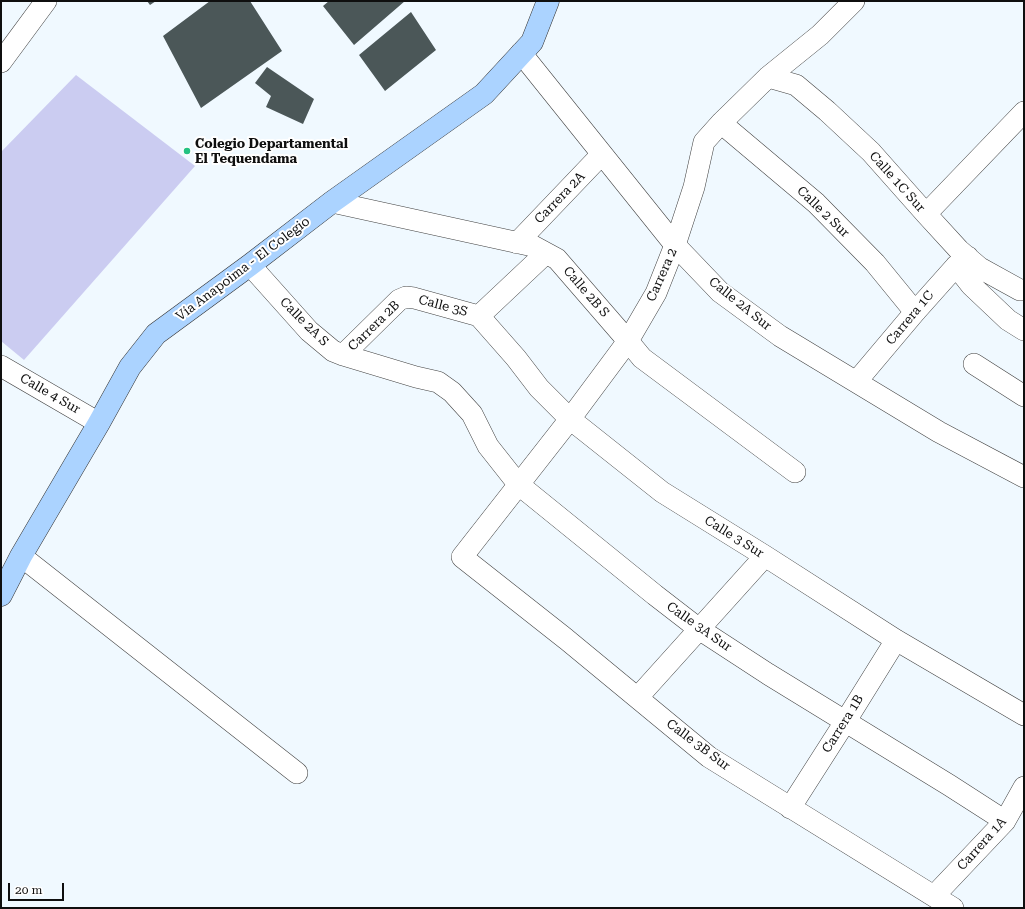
<!DOCTYPE html>
<meta charset="utf-8">
<style>
body{margin:0}
#map{position:relative;width:1025px;height:909px;overflow:hidden;background:#f0f9ff;font-family:"Roboto Serif",serif}
canvas{display:block}
.frame{position:absolute;inset:0;border:2px solid #0f0f0f;pointer-events:none}
.scale{position:absolute;left:8px;top:883px;width:56px;height:18px;box-sizing:border-box;border:2px solid #0f0f0f;border-top:0;padding-left:5px;font-size:12px;line-height:14px;white-space:nowrap;color:#0f0f0f;-webkit-text-stroke:3px #fff;paint-order:stroke}
</style>
<div id="map">
<canvas width="1025" height="909"></canvas>
<div class="frame"></div>
<div class="scale">20 m</div>
</div>
<script>
const g = document.querySelector('canvas').getContext('2d');
g.lineJoin = 'round';
function fillPath(path, color) {
  g.fillStyle = color;
  g.fill(path, 'evenodd');
}
function strokePath(path, color, width, dash) {
  g.strokeStyle = color;
  g.lineWidth = width;
  g.lineCap = dash ? 'butt' : 'round';
  g.setLineDash(dash || []);
  g.stroke(path);
}
function label(font, color, halo, rows, align = 'center') {
  g.font = font + ' "Roboto Serif",serif';
  g.lineWidth = 4;
  g.setLineDash([]);
  g.textBaseline = 'middle';
  g.strokeStyle = halo;
  g.fillStyle = color;
  for (const [text, x, y, turn = 0] of rows) {
    g.save();
    g.translate(x, y);
    g.rotate((+turn || 0) * Math.PI / 180);
    g.textAlign = isNaN(turn) ? turn : align;
    if (halo) g.strokeText(text, 0, 0);
    g.fillText(text, 0, 0);
    g.restore();
  }
}
const pitch = new Path2D(`
 M76,75L195,166L24,360L1,341V152Z`);
const building = new Path2D(`
 M147,1H156L150,5Z
 M210,1H250L282,51L201,108L163,36Z
 M329,1H405L354,45L323,6Z
 M411,12L436,50L385,91L359,55Z
 M267,67L314,99L303,124L266,107L271,96L255,83Z`);
const street = new Path2D(`
 M854,1L820,35L768,77L721,123L704,142L694,187L675,245L656,293L628,341L570,419L462,557L566,639L709,757L953,908
 M521,53L675,245L720,292L780,336L939,432L1024,477
 M1,62L46,1
 M768,77L796,85L827,111L871,152L926,214L959,250L980,268L1020,290H1024
 M721,123L816,203L875,263L915,312
 M332,202L533,246L557,259L628,341L642,358L795,472
 M926,214L1024,112
 M517,243L602,154
 M250,265L309,331L333,351L343,355L416,377L438,382L452,392L472,414L488,446L518,484L655,595L699,629L768,674L949,785L1005,821
 M956,266L971,285L1008,320L1024,330
 M479,316L516,358L539,388L570,419L662,492L765,556L896,640L1024,715
 M479,316L546,253
 M343,355L399,300L406,297L414,298L479,316
 M974,364L1024,396
 M1,366L99,423
 M856,382L915,312L956,266L968,257
 M21,556L297,773
 M638,697L765,556
 M790,808L845,722L896,640
 M934,896L1005,821L1024,787`);
const secondary = new Path2D(`
 M1,595L21,556L99,423L130,367L156,334L250,265L332,202L484,94L532,42L548,1`);
const markers = [
 [187,151,4,"#24c282"]
];
const poiNames = [
 ["Colegio Departamental",195,144],
 ["El Tequendama",195,159]
];
const streetNames = [
 ["Calle 1C Sur",897,182,48],
 ["Carrera 2A",560,198,-46],
 ["Calle 2 Sur",823,212,44],
 ["Vía Anapoima - El Colegio",243,269,-37],
 ["Carrera 2",662,275,-66],
 ["Calle 2B S",586,292,49],
 ["Calle 2A Sur",740,304,39],
 ["Calle 3S",443,306,15],
 ["Carrera 1C",910,318,-50],
 ["Calle 2A S",304,322,45],
 ["Carrera 2B",374,326,-44],
 ["Calle 4 Sur",50,394,30],
 ["Calle 3 Sur",734,537,32],
 ["Calle 3A Sur",699,627,35],
 ["Carrera 1B",843,724,-58],
 ["Calle 3B Sur",698,745,37],
 ["Carrera 1A",982,844,-48]
];
fillPath(pitch, '#cbccf1');
fillPath(building, '#4b5758');
strokePath(street, '#424242', 22);
strokePath(secondary, '#313131', 23);
strokePath(street, '#fff', 21);
strokePath(secondary, '#abd3ff', 22);
for (const [x, y, r, color] of markers) {
  const dot = new Path2D();
  dot.arc(x, y, r, 0, 2 * Math.PI);
  g.fillStyle = color;
  g.fill(dot);
  strokePath(dot, '#fff', 1.5);
}
label('bold 13px', '#0f0f0f', '#fff', poiNames, 'left');
label('13px', '#0f0f0f', '#fff', streetNames);
</script>
